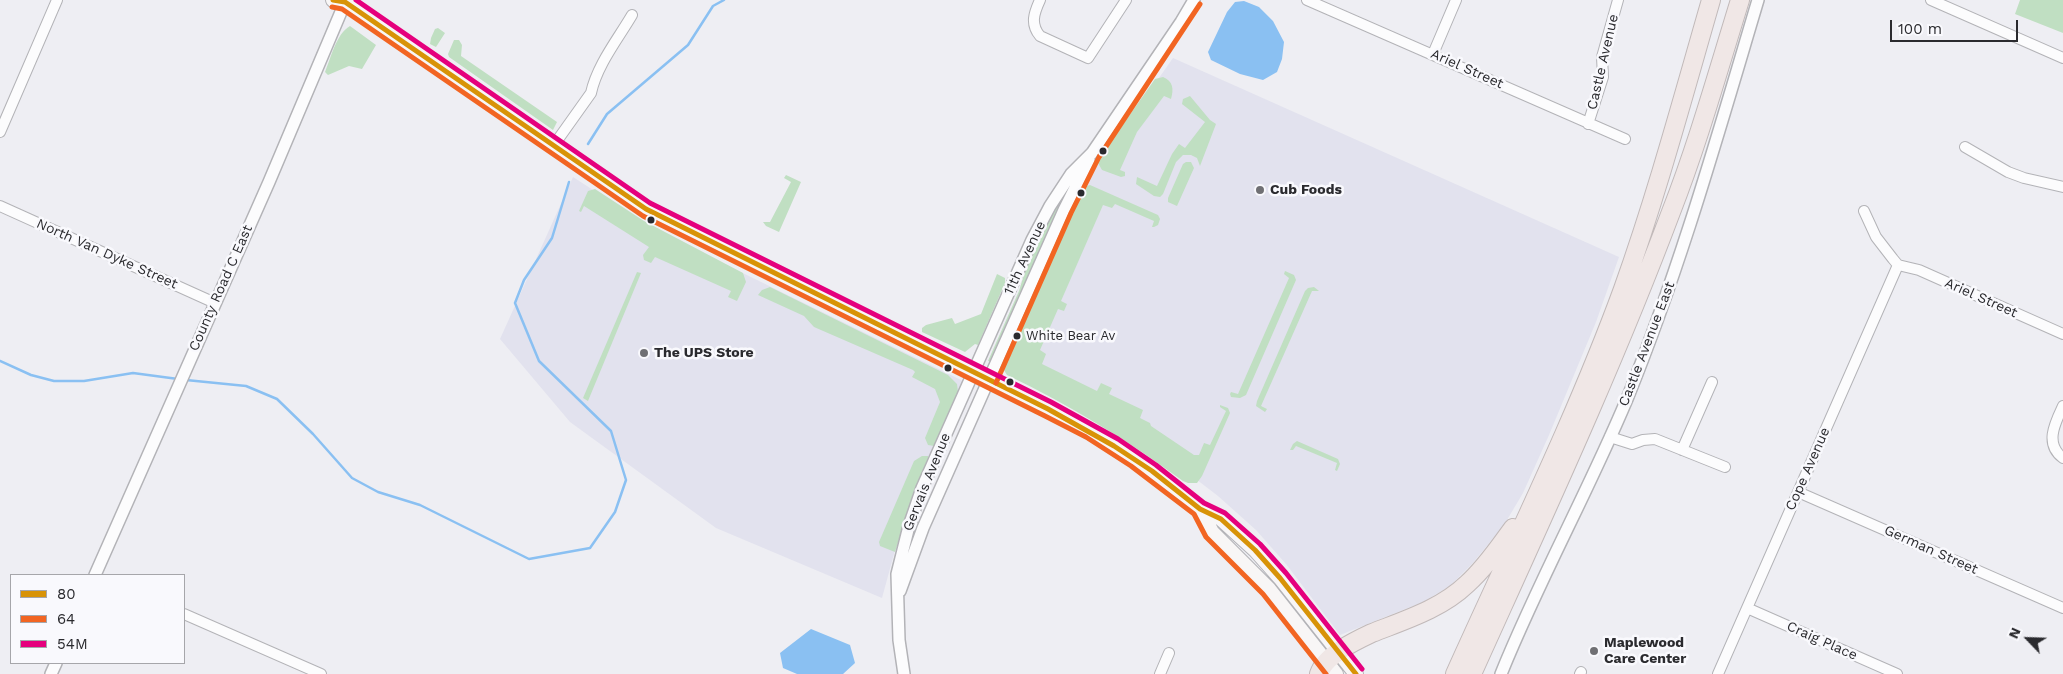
<!DOCTYPE html>
<style>
body{margin:0}
#map{position:relative;width:2063px;height:674px;overflow:hidden;background:#eeeef3;font-family:"Work Sans",sans-serif}
canvas{display:block}
.legend{position:absolute;left:10px;top:574px;width:175px;height:90px;box-sizing:border-box;background:#f9f9fd;border:1px solid #a6a6aa;margin:0;padding:6px 9px;list-style:none;font-size:15px;color:#2a2a2e}
.legend li{display:flex;align-items:center;gap:10px;height:25px}
.legend b{width:25px;border:1px solid #a6a6aa}
.north{position:absolute;left:2003px;top:614px;width:50px;height:50px;-webkit-text-stroke:4px #f9f9fd;paint-order:stroke;rotate:294deg;font-size:14px;font-weight:700;line-height:20px;text-align:center;color:#2a2a2e}
.north::after{content:'';display:block;margin:auto;width:18px;height:22px;background:#2a2a2e;clip-path:polygon(50% 0,100% 100%,50% 72%,0 100%)}
.scale{position:absolute;left:1890px;top:20px;width:128px;height:22px;box-sizing:border-box;border:2px solid #2a2a2e;border-top:0;padding-left:6px;font-size:15px;line-height:18px;white-space:nowrap;color:#2a2a2e;-webkit-text-stroke:4px #f9f9fd;paint-order:stroke}
</style>
<div id="map">
<canvas width="2063" height="674"></canvas>
<ul class="legend">
<li><b style="height:6px;background:#d89307"></b>80</li>
<li><b style="height:6px;background:#f26522"></b>64</li>
<li><b style="height:6px;background:#e5007d"></b>54M</li>
</ul>
<div class="north">N</div>
<div class="scale">100 m</div>
</div>
<script>
const g = document.querySelector('canvas').getContext('2d');
g.lineJoin = 'round';
function fillPath(path, color) {
  g.fillStyle = color;
  g.fill(path, 'evenodd');
}
function strokePath(path, color, width, dash) {
  g.strokeStyle = color;
  g.lineWidth = width;
  g.lineCap = dash ? 'butt' : 'round';
  g.setLineDash(dash || []);
  g.stroke(path);
}
function label(font, color, halo, rows, align = 'center') {
  g.font = font + ' "Work Sans",sans-serif';
  g.lineWidth = 5;
  g.setLineDash([]);
  g.textBaseline = 'middle';
  g.strokeStyle = halo;
  g.fillStyle = color;
  for (const [text, x, y, turn = 0] of rows) {
    g.save();
    g.translate(x, y);
    g.rotate((+turn || 0) * Math.PI / 180);
    g.textAlign = isNaN(turn) ? turn : align;
    if (halo) g.strokeText(text, 0, 0);
    g.fillText(text, 0, 0);
    g.restore();
  }
}
const built = new Path2D(`
 M1173,58L1619,257L1596,322L1549,435L1523,493L1504,525L1472,564L1450,586L1423,602L1340,635L1286,564L1256,530L1218,496L1171,460L1004,366L1078,193Z
 M573,177L627,212L704,254L963,381L904,517L882,598L716,528L570,422L500,339Z`);
const green = new Path2D(`
 M2020,0H2063V33L2015,14Z
 M350,26L376,45L362,69L349,66L328,75L325,72C331,58 336,34 350,26Z
 M438,28L445,33L436,47L430,44L431,38L435,29Z
 M454,40H459L462,45L461,56L557,122L553,130L449,57L448,54Z
 M1163,77C1173,81 1174,89 1171,99L1164,96L1137,132L1120,170L1125,172V176L1121,177L1102,170L1098,163L1100,157L1155,79Z
 M1190,96L1210,120L1216,124L1200,166L1197,158L1191,155H1183L1176,162L1163,194L1160,197L1154,196L1136,184L1137,177L1157,186L1172,154L1179,144L1185,148L1205,122L1182,104L1183,99Z
 M1186,162H1191L1194,168L1177,206L1168,202V198L1183,164Z
 M786,175L801,182L779,232L766,226L763,222H770L791,182L784,178Z
 M1090,185L1158,215L1160,219L1158,225L1154,227H1152L1154,221L1115,204L1112,208L1103,205L1061,301L1067,304L1064,311L1058,309L1040,350L1046,354L1042,364L1097,391L1101,383L1112,388L1109,394L1143,410L1140,418L1150,423L1151,426L1194,455H1199L1204,443L1210,445L1226,411L1220,407V405L1228,408L1230,413L1202,476L1197,483H1188L1183,481C1127,440 1070,405 1007,375L1002,367L1066,218L1084,187Z
 M595,189L644,221L743,273L746,282L737,301L728,297L731,291L655,257L651,263L644,260L643,255L649,247L584,206L581,212L579,211L588,191Z
 M1061,198L1063,199L991,362L988,361L1019,291L1028,261L1036,242Z
 M1285,271L1294,275L1296,280L1246,395L1240,398L1231,397L1230,394L1231,392L1238,394L1289,278L1284,274Z
 M637,272L641,273L588,401L583,398Z
 M997,274L1005,278V283L978,345L975,344L965,352L922,332V328L926,325L952,318L955,324L981,314Z
 M770,287L948,375L957,384L958,392L934,446L928,445L925,438L940,402L935,389L912,377L915,372L913,370L814,327L804,316L758,295L762,290Z
 M1314,287L1319,291H1312L1261,406L1267,409L1265,412L1256,406L1257,401L1305,291L1308,288Z
 M1297,441L1338,459L1340,464L1337,471L1335,470L1337,463L1296,446L1293,450H1290L1293,444Z
 M922,456H928V458L913,494L895,552L880,546L879,542L914,461Z`);
const water = new Path2D(`
 M1244,1L1259,7L1273,21L1284,42L1282,59L1277,72L1263,80L1240,74L1211,60L1208,52L1227,12L1235,2Z
 M811,629L850,645L855,663L843,674H797L783,668L780,653Z`);
const stream = new Path2D(`
 M588,144L607,114L688,45L713,6L724,0
 M0,361L31,375L54,381H84L133,373L178,379
 M186,380L246,386L277,399L313,434L352,478L378,492L420,505L529,559L590,548L615,512L626,480L611,431L539,361L515,303L524,280L552,238L569,182`);
const minor = new Path2D(`
 M1040,0C1034,13 1030,24 1040,36L1088,58L1126,0
 M1307,0L1625,139
 M1931,0L2063,58
 M1433,54L1456,0
 M1588,124L1603,77L1602,57L1618,0
 M0,132L57,0
 M554,145L591,93C597,65 618,39 632,15
 M1965,147L2008,172L2024,178L2063,187
 M0,206L215,303
 M1864,211L1876,237L1893,259L1898,265L1919,270L2063,334
 M2063,406C2055,423 2044,444 2063,458
 M1610,437L1632,444L1643,440L1655,439L1725,467
 M1682,450L1712,382
 M1798,492L2063,608
 M1747,608L1897,674
 M184,614L321,674
 M1160,674L1169,653
 M1580,674L1581,672
 M1718,674L1898,265`);
const tertiary = new Path2D(`
 M95,575L269,182L346,0
 M900,591L923,528L1064,210L1089,160
 M51,674L56,663
 M904,674L899,640L897,574L909,526L922,488L1032,240L1050,206L1071,174L1092,153L1181,22L1194,0
 M1501,674C1539,580 1588,492 1627,399C1680,269 1718,134 1758,0`);
const secondary = new Path2D(`
 M333,0L345,2L646,209L700,237L1048,409L1114,446L1152,471L1200,509L1221,519L1255,550L1280,578L1356,674
 M1200,509L1212,532L1269,589L1336,674`);
const motorway = new Path2D(`
 M1319,674C1325,655 1355,641 1372,633C1405,620 1441,609 1467,584C1485,568 1499,547 1513,528
 M1455,674C1512,547 1575,420 1623,289C1657,194 1683,97 1711,0
 M1472,674C1541,521 1612,369 1671,212C1698,143 1718,71 1740,0`);
const bus1 = new Path2D(`
 M333,0L345,2L646,209L1048,409L1114,446L1152,471L1200,509L1221,519L1255,550L1280,578L1356,674`);
const bus2 = new Path2D(`
 M332,7L342,9L643,216L1045,416L1086,437L1131,466L1194,514L1206,537L1263,594L1326,674
 M996,383L1071,213L1099,157L1200,4`);
const bus3 = new Path2D(`
 M356,0L650,203L1051,402L1118,439L1156,465L1204,503L1225,513L1260,544L1286,573L1362,669`);
const markers = [
 [1103,151,4.5,"#2a2a2e"],
 [1260,190,5,"#6f6f73"],
 [1081,193,4.5,"#2a2a2e"],
 [651,220,4.5,"#2a2a2e"],
 [1017,336,4.5,"#2a2a2e"],
 [644,353,5,"#6f6f73"],
 [948,368,4.5,"#2a2a2e"],
 [1010,382,4.5,"#2a2a2e"],
 [1594,651,5,"#6f6f73"]
];
const busNames = [
 ["White Bear Av",1026,336]
];
const streetNames = [
 ["Castle Avenue",1603,62,-77],
 ["Ariel Street",1467,69,24],
 ["North Van Dyke Street",107,254,24],
 ["11th Avenue",1025,258,-65],
 ["County Road C East",221,288,-66],
 ["Ariel Street",1981,298,24],
 ["Castle Avenue East",1647,344,-69],
 ["Cope Avenue",1808,469,-66],
 ["Gervais Avenue",927,482,-68],
 ["German Street",1931,550,24],
 ["Craig Place",1822,641,24]
];
const poiNames = [
 ["Cub Foods",1270,190],
 ["The UPS Store",654,353],
 ["Maplewood",1604,643],
 ["Care Center",1604,659]
];
fillPath(built, '#e2e2ee');
fillPath(green, '#c0dfc2');
fillPath(water, '#8ac0f2');
strokePath(stream, '#8ac0f2', 2.5);
strokePath(minor, '#b3b3b7', 12);
strokePath(tertiary, '#b3b3b7', 14);
strokePath(secondary, '#b3b3b7', 16);
strokePath(motorway, '#c1b9b9', 20);
strokePath(minor, '#fcfcfd', 10);
strokePath(tertiary, '#fcfcfd', 11);
strokePath(secondary, '#f8f6f6', 14);
strokePath(motorway, '#f0e7e6', 18);
strokePath(bus1, '#d89307', 5);
strokePath(bus2, '#f26522', 5);
strokePath(bus3, '#e5007d', 5);
for (const [x, y, r, color] of markers) {
  const dot = new Path2D();
  dot.arc(x, y, r, 0, 2 * Math.PI);
  g.fillStyle = color;
  g.fill(dot);
  strokePath(dot, '#f9f9fd', 2);
}
label('13px', '#2a2a2e', '#f9f9fd', busNames, 'left');
label('14px', '#2a2a2e', '#f9f9fd', streetNames);
label('bold 14px', '#2a2a2e', '#f9f9fd', poiNames, 'left');
</script>
